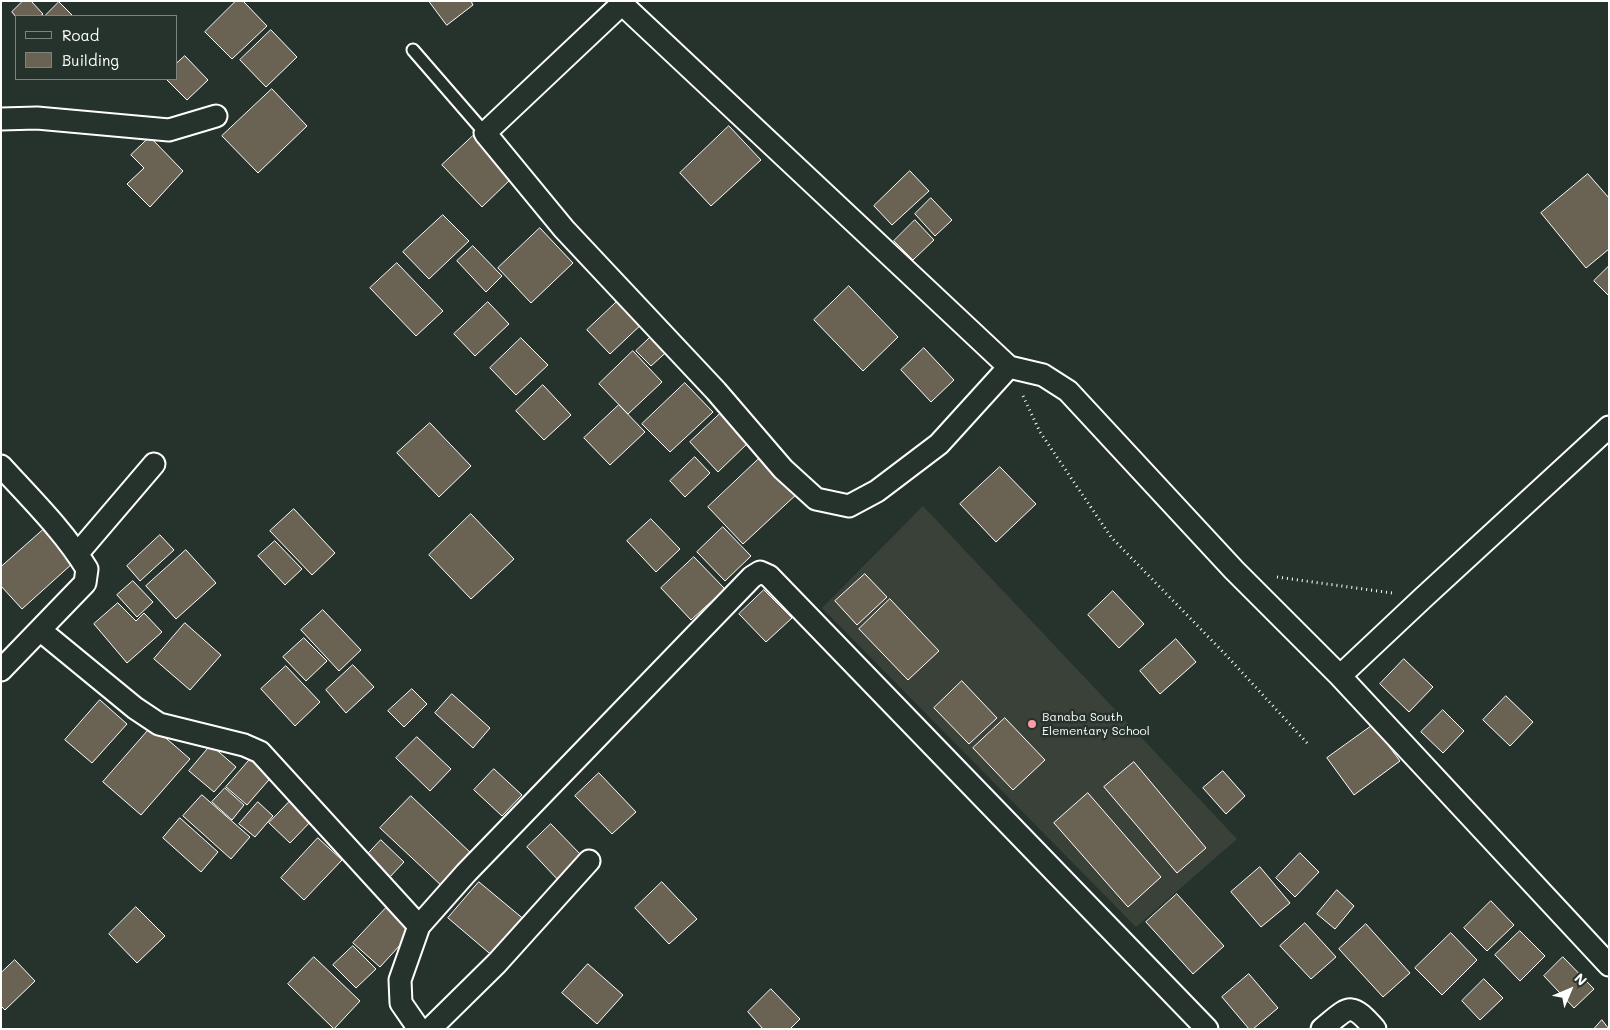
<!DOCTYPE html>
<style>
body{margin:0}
#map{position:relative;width:1610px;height:1030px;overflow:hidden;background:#26332d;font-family:Mali,sans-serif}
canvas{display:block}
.frame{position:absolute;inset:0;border:2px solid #fff;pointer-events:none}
.legend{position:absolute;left:15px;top:15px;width:162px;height:65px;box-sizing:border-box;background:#26332d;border:1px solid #7d8581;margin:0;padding:6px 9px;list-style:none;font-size:15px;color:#fff}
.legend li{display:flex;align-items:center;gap:10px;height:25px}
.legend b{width:25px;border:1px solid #7d8581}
.north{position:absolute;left:1545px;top:965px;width:50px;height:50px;-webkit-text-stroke:4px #26332d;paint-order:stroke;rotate:45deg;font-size:14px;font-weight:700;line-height:20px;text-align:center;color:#fff}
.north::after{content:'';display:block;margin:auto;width:18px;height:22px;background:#fff;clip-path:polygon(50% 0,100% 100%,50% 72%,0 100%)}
</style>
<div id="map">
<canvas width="1610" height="1030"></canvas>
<div class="frame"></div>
<ul class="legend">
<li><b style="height:6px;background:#26332d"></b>Road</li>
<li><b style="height:14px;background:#6a6353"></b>Building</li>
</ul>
<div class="north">N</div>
</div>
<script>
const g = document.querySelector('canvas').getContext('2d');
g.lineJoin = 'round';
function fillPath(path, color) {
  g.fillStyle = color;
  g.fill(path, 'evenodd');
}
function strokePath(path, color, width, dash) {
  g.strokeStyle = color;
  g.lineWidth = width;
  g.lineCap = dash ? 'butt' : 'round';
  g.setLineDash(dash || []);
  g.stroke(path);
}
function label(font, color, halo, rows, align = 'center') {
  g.font = font + ' Mali,sans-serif';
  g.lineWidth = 5;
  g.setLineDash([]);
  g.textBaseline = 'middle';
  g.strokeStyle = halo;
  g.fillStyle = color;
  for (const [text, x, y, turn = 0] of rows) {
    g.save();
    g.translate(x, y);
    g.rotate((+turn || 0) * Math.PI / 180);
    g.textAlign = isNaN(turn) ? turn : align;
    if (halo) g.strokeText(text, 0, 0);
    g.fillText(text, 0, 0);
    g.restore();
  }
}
const built = new Path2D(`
 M923,506L1237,839L1136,927L822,608Z`);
const building = new Path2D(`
 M23,1H31L43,14L40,16L16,17L12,12Z
 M236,1H243L267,26L232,59L205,32Z
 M429,1H471L473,5L447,25Z
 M59,2L73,16H45Z
 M271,30L297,57L266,87L240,60Z
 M185,56L208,80L187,100L166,79H176V64Z
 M272,89L307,126L258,173L222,136Z
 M729,126L761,160L711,206L680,173Z
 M473,136L512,178L482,207L442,165Z
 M150,137L183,171L150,207L127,184L144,168L131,155Z
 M910,171L929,191L892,225L874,206Z
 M1588,174L1609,198V249L1586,268L1541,213Z
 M931,198L952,220L935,236L915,214Z
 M443,215L469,241L429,279L403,252Z
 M915,220L934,240L913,260L894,241Z
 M540,228L573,263L531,303L498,268Z
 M473,246L502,276L486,292L457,261Z
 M397,263L443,311L416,336L370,288Z
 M1609,266V296L1594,281Z
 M849,286L898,337L863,371L814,320Z
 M622,297L645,321L610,354L587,330Z
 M488,302L509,324L475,356L454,334Z
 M657,331L672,347L651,366L636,351Z
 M521,338L548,365L516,395L490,368Z
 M924,348L954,380L931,402L901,370Z
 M633,351L662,382L628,414L599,384Z
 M685,383L713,412L670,452L642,424Z
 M543,385L571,415L544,440L516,411Z
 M619,405L645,432L610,465L584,438Z
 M722,412L750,441L718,472L690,442Z
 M430,423L471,466L439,497L397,453Z
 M763,455L799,492L743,544L708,507Z
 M695,457L710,473L685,497L670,481Z
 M1000,467L1036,504L996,542L960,504Z
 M294,509L335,553L312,575L270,531Z
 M471,514L514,559L471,599L429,555Z
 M651,519L680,549L656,572L627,541Z
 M723,527L751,556L725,581L697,552Z
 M43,530L73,563L22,609L1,586V567Z
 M160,535L174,550L140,581L127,566Z
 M275,541L302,569L285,585L258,556Z
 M186,550L216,583L176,619L146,586Z
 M694,557L725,589L691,620L661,588Z
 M865,574L887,597L857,625L835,601Z
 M133,581L153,602L137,617L117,595Z
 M764,590L792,618L766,642L739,614Z
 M1113,591L1144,624L1119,648L1088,615Z
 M890,599L939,651L908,680L859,629Z
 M118,603L136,621L144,613L162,632L127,663L94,624Z
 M323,610L361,650L339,671L301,630Z
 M185,623L221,655L190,690L154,659Z
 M304,638L327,661L306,681L283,657Z
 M1176,639L1196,662L1160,694L1140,671Z
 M1404,659L1433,687L1409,712L1380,684Z
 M353,665L374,687L346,713L326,690Z
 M286,666L320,702L295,726L261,689Z
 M962,681L997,718L969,744L934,708Z
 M412,689L427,704L404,727L388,711Z
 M452,694L490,728L473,748L435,713Z
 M1506,696L1533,722L1510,746L1483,720Z
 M100,700L127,724L92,763L65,740Z
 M1443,710L1464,731L1443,753L1421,732Z
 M1005,718L1045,760L1013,790L973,748Z
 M1373,725L1400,761L1354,795L1327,758Z
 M152,726L190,759L141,815L103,782Z
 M417,737L451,769L430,791L396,758Z
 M211,745L236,767L214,792L189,771Z
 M253,756L274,774L247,805L226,787Z
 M1134,762L1206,848L1177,873L1104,787Z
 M494,769L522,795L502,816L474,790Z
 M1223,771L1245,796L1226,814L1203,788Z
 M599,773L636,812L612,834L575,796Z
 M225,788L244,805L232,820L212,802Z
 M1088,793L1161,877L1128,907L1054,823Z
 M202,795L250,837L231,859L183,816Z
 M411,796L474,856L444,888L380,828Z
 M293,798L314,818L290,843L269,823Z
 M258,802L273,816L255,837L239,824Z
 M180,818L218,852L201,872L163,838Z
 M551,824L583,857L559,881L527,847Z
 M318,838L342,860L304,900L281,878Z
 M381,840L404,862L388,879L365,857Z
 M1300,853L1319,872L1295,897L1276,878Z
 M1260,867L1290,903L1261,927L1231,892Z
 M479,882L526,921L495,958L448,918Z
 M662,882L697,919L669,944L635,908Z
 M1337,890L1354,906L1335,929L1317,914Z
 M1177,894L1224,946L1193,974L1146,922Z
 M1491,901L1514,925L1487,951L1464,928Z
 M136,907L165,936L137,963L109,934Z
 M386,908L412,932L380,967L353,943Z
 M1305,923L1336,957L1311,979L1280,946Z
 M1366,924L1410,973L1383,997L1339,949Z
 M1520,931L1545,956L1520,981L1495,955Z
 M1451,933L1477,960L1442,995L1415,968Z
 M353,946L376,969L356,988L333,965Z
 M314,957L360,1001L334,1029L288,984Z
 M1563,957L1594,989L1574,1008L1544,976Z
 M15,960L35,981L5,1010L1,1006V973Z
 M588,964L623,995L597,1024L562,993Z
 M1249,974L1278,1008L1253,1029H1249L1222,997Z
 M1484,979L1503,998L1480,1020L1462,1001Z
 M771,989L800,1019L790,1029H763L748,1012Z
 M1602,1020L1609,1029H1594Z`);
const path = new Path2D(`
 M1023,396L1040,432L1111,537L1226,655L1308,744
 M1277,577L1392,593`);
const service = new Path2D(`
 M413,50L485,133`);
const minor = new Path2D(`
 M625,1L485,133L564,229L716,391L783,469L816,499L849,506L877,491L939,444L1009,367
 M622,4L1009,367L1043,375L1068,391L1234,570L1340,676L1609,965
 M1,119L37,118L169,130L216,116
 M1,466C31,499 64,531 87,569L85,583L1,670
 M78,553L154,464
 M40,630L135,708L159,724L244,745L260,752L419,926
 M1340,676L1424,597L1609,427
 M419,1029L401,1003L400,980L419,926L466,873L752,577L760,572L769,576L1207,1029
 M430,1029L497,963L589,861
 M1322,1029C1350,1006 1350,1001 1375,1029`);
const markers = [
 [1032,724,5,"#ff9aa2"]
];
const poiNames = [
 ["Banaba South",1042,717],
 ["Elementary School",1042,731]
];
fillPath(built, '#3a4138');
fillPath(building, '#6a6353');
strokePath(building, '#fff', 1);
strokePath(service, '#fff', 15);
strokePath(minor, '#fff', 25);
strokePath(path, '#fff', 3, [1, 4]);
strokePath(service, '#26332d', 11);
strokePath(minor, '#26332d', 21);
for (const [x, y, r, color] of markers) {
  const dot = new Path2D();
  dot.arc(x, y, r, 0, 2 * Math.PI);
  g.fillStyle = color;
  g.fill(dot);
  strokePath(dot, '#26332d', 2);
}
label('12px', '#fff', '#26332d', poiNames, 'left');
</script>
